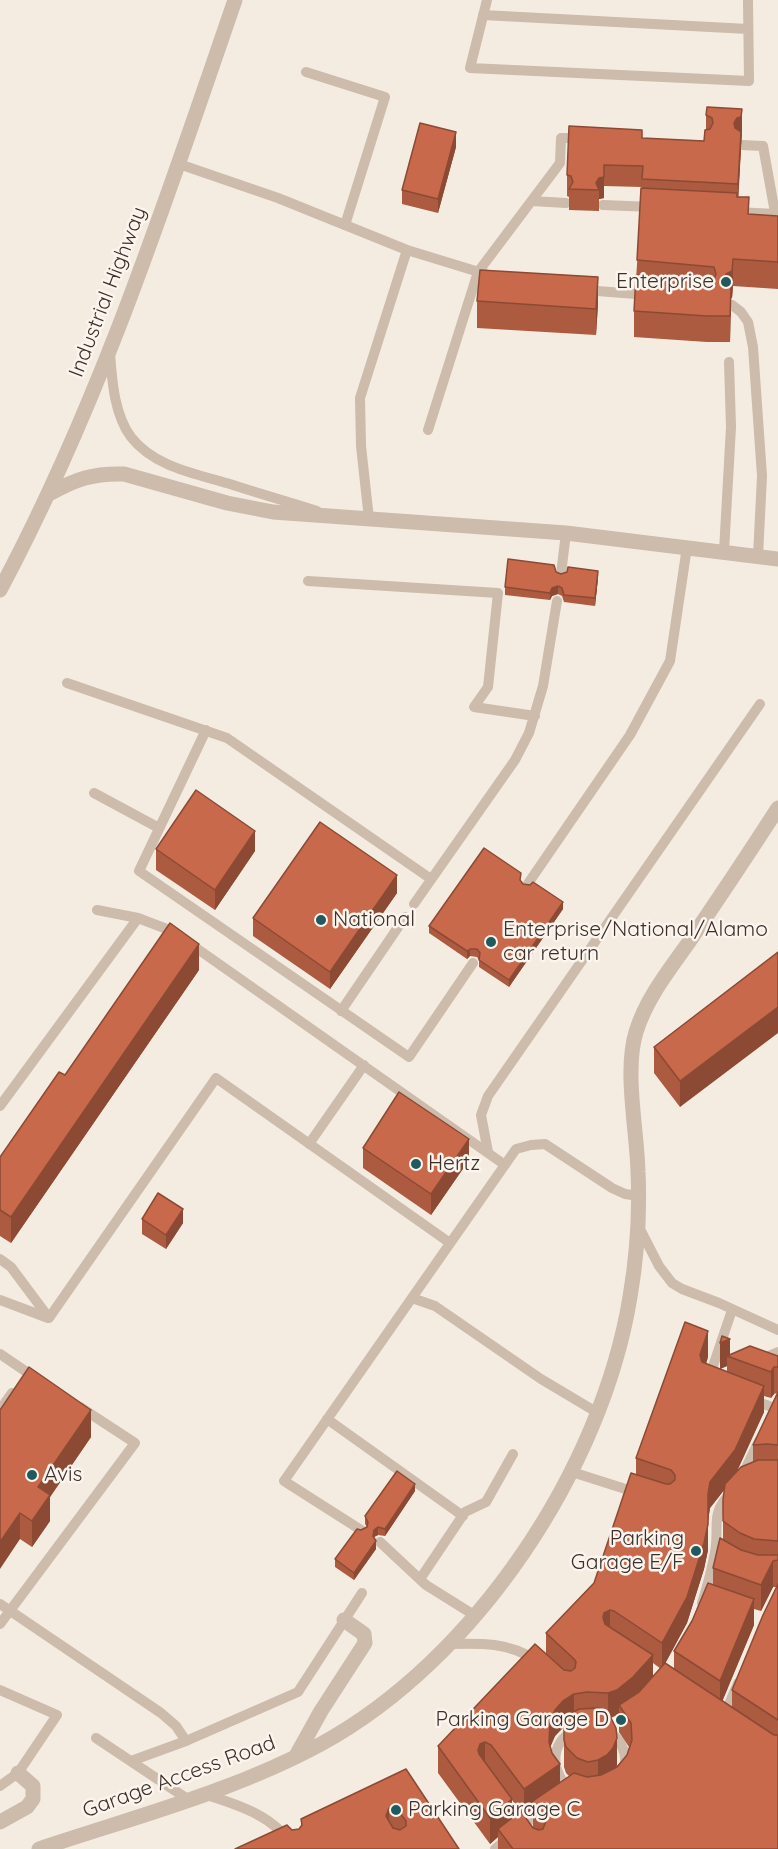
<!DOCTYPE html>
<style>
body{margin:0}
canvas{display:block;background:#f4ebe1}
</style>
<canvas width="778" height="1849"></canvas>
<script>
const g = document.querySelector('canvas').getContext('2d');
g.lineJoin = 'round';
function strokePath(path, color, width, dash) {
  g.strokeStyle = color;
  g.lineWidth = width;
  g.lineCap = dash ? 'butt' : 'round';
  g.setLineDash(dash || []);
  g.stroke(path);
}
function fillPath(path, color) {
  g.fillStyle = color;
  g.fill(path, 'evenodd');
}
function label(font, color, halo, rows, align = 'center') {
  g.font = font + ' Quicksand,sans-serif';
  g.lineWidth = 5;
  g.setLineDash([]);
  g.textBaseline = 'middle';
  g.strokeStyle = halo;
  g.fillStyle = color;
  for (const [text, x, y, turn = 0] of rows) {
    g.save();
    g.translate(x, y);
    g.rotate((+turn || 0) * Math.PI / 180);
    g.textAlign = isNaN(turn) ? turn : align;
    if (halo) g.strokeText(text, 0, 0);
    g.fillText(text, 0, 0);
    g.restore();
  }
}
const service = new Path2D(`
 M487,0L470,68L749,81L748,0
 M483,15L748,29
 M306,72L385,97L345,225
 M741,145L763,146L778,229
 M179,164L278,198L407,250L492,276
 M532,201L566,203
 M603,205L652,207
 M736,212L775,214
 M584,290L649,295
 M732,305L741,312L748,322L753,347L762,476L758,556
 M110,353C112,380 114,414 131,437C155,468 198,474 233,485C261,494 289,502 317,511
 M428,430L478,272L560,163L561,138H581
 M369,519L361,446L360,398L407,250
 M724,551L731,427L729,362
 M561,574L566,533
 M308,581L498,593L488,687L474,707L535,716
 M67,683L227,738L431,879
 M206,730L139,871L409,1057L473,963
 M94,793L159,828
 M527,885L630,735L670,661L687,547
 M414,904L515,760L529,733L543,686L557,601
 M97,910L138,918L172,931L505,1165
 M341,1011L405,917
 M0,1106L138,918
 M309,1144L364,1065
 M488,1152L481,1115L488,1096L760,704
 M639,1227L659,1266L672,1283L682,1289L719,1303L778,1330
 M0,1259L11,1267L49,1318
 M412,1298L435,1306L541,1379L598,1413
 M0,1300L48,1318
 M49,1318L216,1078L450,1243
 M0,1354L37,1379
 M759,1360L778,1352
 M709,1378L732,1310
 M752,1400L778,1409
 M0,1410L12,1393
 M327,1419L463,1516
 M572,1472L638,1493
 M742,1476L759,1441
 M361,1530L284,1481L516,1149L531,1145L545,1144L612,1188L625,1194L639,1196
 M380,1542L426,1585L474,1615
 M420,1579L465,1512L486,1502L513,1454
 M702,1603C707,1587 712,1569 715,1552C720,1524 709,1515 732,1491
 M0,1604L161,1713L176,1726L186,1741
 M0,1624L135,1443L80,1407
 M448,1644C480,1643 510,1642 537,1661
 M0,1690L57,1715L18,1773L0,1786
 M724,1716L738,1683
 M606,1730C621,1738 628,1753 624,1770
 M96,1738L189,1800
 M131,1761L186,1741L298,1692L362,1593
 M572,1791C551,1773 548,1745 574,1730
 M204,1794C239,1805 275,1816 295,1849
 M503,1801L539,1849
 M495,1849L522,1826L544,1810`);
const tertiary = new Path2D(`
 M49,494C76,479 93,473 124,474L227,503L273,512L566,533L778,559
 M0,590C100,403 166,200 235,0
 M296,1756L321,1711L365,1643L364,1634L344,1620
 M0,1822L27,1807L33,1799V1786L18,1773
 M39,1849C134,1817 232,1792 321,1744C475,1660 602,1469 630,1297C637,1256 640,1214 638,1172C637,1130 624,1071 636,1032C646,999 669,970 689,942C719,898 749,853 778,808`);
const wall = new Path2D(`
 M706,115L742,130L738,197L749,214L778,216V289L733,286L732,298H731L730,342H707L634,337V311L642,187L604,186V198L599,199V211L569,210V197L567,196V175L642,138L704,141L706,129Z
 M456,147L438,213L402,204V190Z
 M477,301L598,304L596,335L477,328Z
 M556,572L561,574L598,578L595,606L564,602L562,596L558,594L552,596L550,600L505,595V587Z
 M156,849L255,851L215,910L156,870Z
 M521,881L523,884L563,909L509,987L479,967V960L477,957L470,956L467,959L429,933V926Z
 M397,893L330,989L253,936V918Z
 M778,952L680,1107L654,1073V1047Z
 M199,970L11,1243L0,1236V1157L65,1075Z
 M363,1148L469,1160L431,1215L363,1168Z
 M142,1219L183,1223L166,1249L142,1234Z
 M720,1343L730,1355L778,1356V1849H498V1837L490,1844L438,1773V1746L546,1653V1633L594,1583L636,1474V1458L708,1357L706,1364L720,1369ZM727,1366V1372L720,1369ZM777,1393L753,1445V1462L736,1472L764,1412V1396L771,1398L774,1394ZM725,1489L723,1500V1539L713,1568V1584L674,1651V1669L665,1664L687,1623L704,1569L708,1550V1521L710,1508ZM773,1587H777L732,1690V1708L722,1701L754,1625V1609L761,1611ZM653,1663L661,1669L653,1677ZM619,1714V1732L629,1747L627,1755L616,1767L617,1765L611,1718ZM564,1727V1767L566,1773L569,1776L560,1782L550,1747L555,1736ZM512,1800L520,1811L512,1818ZM533,1809V1827L524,1815Z
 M0,1410L91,1437L50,1497V1521L32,1547L20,1539Z
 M415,1491L385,1536L378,1535L374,1537L376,1549L354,1580L335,1567V1559L361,1530L367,1527L365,1524V1516Z
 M406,1769L459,1849L292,1830L299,1829L301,1826V1819Z`);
const shadedWall = new Path2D(`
 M742,109V130L738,205L737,139L734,123Z
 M456,132V147L438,213V199Z
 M604,165V198L599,199V190L596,183L599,178Z
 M733,259V286L732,298H731L730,342V316L725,278Z
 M598,277V304L596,335V309Z
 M598,571V578L595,606V598Z
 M558,586V594L552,596L550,600V593L552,588Z
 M255,831V851L215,910V890Z
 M397,875V893L330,989V972Z
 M563,902V909L509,987V980Z
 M199,944V970L11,1243V1217Z
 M470,949V956L467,959V951Z
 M778,1007V1033L680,1107V1081Z
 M469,1139V1160L431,1215V1194Z
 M183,1209V1223L166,1249V1235Z
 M708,1331V1357L700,1382V1355Z
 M730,1339V1357L727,1356V1366L720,1369V1343Z
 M774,1367V1394L771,1398V1372Z
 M764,1386V1412L735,1476L710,1508L708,1521V1550L704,1569L687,1623L662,1669V1643L708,1494L710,1482Z
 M91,1410V1437L50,1497V1521L32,1547V1521L38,1487Z
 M415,1484V1491L385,1536V1529Z
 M20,1513V1539L0,1569V1542Z
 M378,1527V1535L374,1537L373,1544V1536L374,1530Z
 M376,1541V1549L354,1580V1573Z
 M773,1561V1587L761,1611V1585Z
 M754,1599V1625L720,1707V1681Z
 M610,1610V1637L603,1618L604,1613Z
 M653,1655V1681L633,1704L619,1705V1714L608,1719V1693Z
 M574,1694V1721L563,1727L555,1736L550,1748L549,1742L550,1722L555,1710L563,1701Z
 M617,1738V1765L613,1774L598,1787V1760Z
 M485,1742V1769L478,1750L480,1744Z
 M560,1764V1790L533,1801V1809L524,1816V1789Z
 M512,1799V1825L498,1829V1837L490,1844V1818Z
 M389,1808V1835L386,1816Z`);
const building = new Path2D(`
 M707,107L742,109L741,117L737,118L734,123L735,128L741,132L738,184L642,179L643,166L604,165V177L599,178L596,183L599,190L569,189L573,182L571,176L567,175L569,126L642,130V138L704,141L705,130L710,129L713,123L712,118L706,115Z
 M420,123L456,132L438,199L402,190Z
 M641,188L737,193V197H749L748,214L778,216V262L733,259L732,271L726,274L725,278V282L731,288L730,316H707L634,311L636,275L709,280L715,277L716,274L714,267L637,260Z
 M480,270L598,277L596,309L477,301Z
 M508,559L554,565L556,572L561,574L567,572L568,567L598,571L595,598L564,595L562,588L558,586L552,588L550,593L505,587Z
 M196,790L255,831L215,890L156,849Z
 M320,822L397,875L330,972L253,918Z
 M484,848L521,873L520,880L523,884L530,885L533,882L563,902L509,980L479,960L480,953L477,949H470L467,951L429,926Z
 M170,923L199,944L11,1217L0,1210V1157L59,1072L65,1075Z
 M778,952V1007L680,1081L654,1047Z
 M399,1092L469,1139L431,1194L363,1148Z
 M158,1193L183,1209L166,1235L142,1219Z
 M685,1322L708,1331L700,1355L702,1362L764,1386L735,1450L710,1482L708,1494V1524L704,1543L687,1597L662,1643L614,1611L610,1610L604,1613L603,1618L605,1624L653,1655L633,1677L617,1690L608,1693L587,1692L574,1694L563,1701L555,1710L550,1722L549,1742L552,1753L560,1764L524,1789L491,1745L485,1742L480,1744L478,1750L479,1754L512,1799L490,1818L438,1746L535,1644L564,1670L571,1671L575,1668L576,1662L574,1659L546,1633L594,1583L631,1473L666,1484H670L675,1480V1475L671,1470L636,1458Z
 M722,1336L730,1339L720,1343Z
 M750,1346L778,1356V1367H774L771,1372L727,1356Z
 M29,1367L91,1410L38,1487L50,1495L32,1521L20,1513L0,1542V1410Z
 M778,1392V1445L767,1444L753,1445Z
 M758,1460H778V1541L754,1539L740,1533L723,1521V1500L725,1484L741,1467Z
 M397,1471L415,1484L385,1529L378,1527L374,1530L373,1536L376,1541L354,1573L335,1559L357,1529L361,1530L367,1527L368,1522L365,1516Z
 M720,1538L741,1550L758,1555H778V1560L773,1561L761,1585L713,1568Z
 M708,1583L754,1599L720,1681L674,1651L692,1621Z
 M778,1584V1720L732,1690L763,1615Z
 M665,1663L774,1735H778V1849H513L498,1829L521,1811L533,1828L539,1830L543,1829L546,1821L533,1801L574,1773L587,1777L601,1775L617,1767L627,1755L632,1740L631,1723L619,1705L639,1692Z
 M599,1708L611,1718L616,1728L617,1738L613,1748L607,1755L598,1760L588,1762L577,1758L566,1747L564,1740V1726L572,1713L579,1709Z
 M406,1769L459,1849H235L287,1825L292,1830L299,1829L302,1825L301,1819ZM389,1808H396L406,1821V1826L400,1830L393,1828L386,1816Z`);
const markers = [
 [726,282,6,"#1f5a5e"],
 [321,920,6,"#1f5a5e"],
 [491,942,6,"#1f5a5e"],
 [416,1164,6,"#1f5a5e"],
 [32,1475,6,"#1f5a5e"],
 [696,1551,6,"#1f5a5e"],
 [621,1720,6,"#1f5a5e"],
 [396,1810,6,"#1f5a5e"]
];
const poiNames = [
 ["Enterprise",714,282,"right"],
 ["National",333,920],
 ["Enterprise/National/Alamo",503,930],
 ["car return",503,954],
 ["Hertz",428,1164],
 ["Avis",44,1475],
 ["Parking",684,1539,"right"],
 ["Garage E/F",684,1563,"right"],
 ["Parking Garage D",609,1720,"right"],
 ["Parking Garage C",408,1810]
];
const streetNames = [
 ["Industrial Highway",108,292,-69],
 ["Garage Access Road",179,1777,-20]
];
strokePath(service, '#cdbbac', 10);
strokePath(tertiary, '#cdbbac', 15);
fillPath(wall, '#ac5a40');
fillPath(shadedWall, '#8c4a34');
fillPath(building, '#c8694b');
strokePath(building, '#8c4a34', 1.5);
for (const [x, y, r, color] of markers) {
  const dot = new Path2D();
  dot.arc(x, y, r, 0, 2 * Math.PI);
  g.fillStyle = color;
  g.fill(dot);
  strokePath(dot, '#fbf5ee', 2);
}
label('21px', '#3b302b', '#fbf5ee', poiNames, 'left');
label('21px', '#3b302b', '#fbf5ee', streetNames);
</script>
